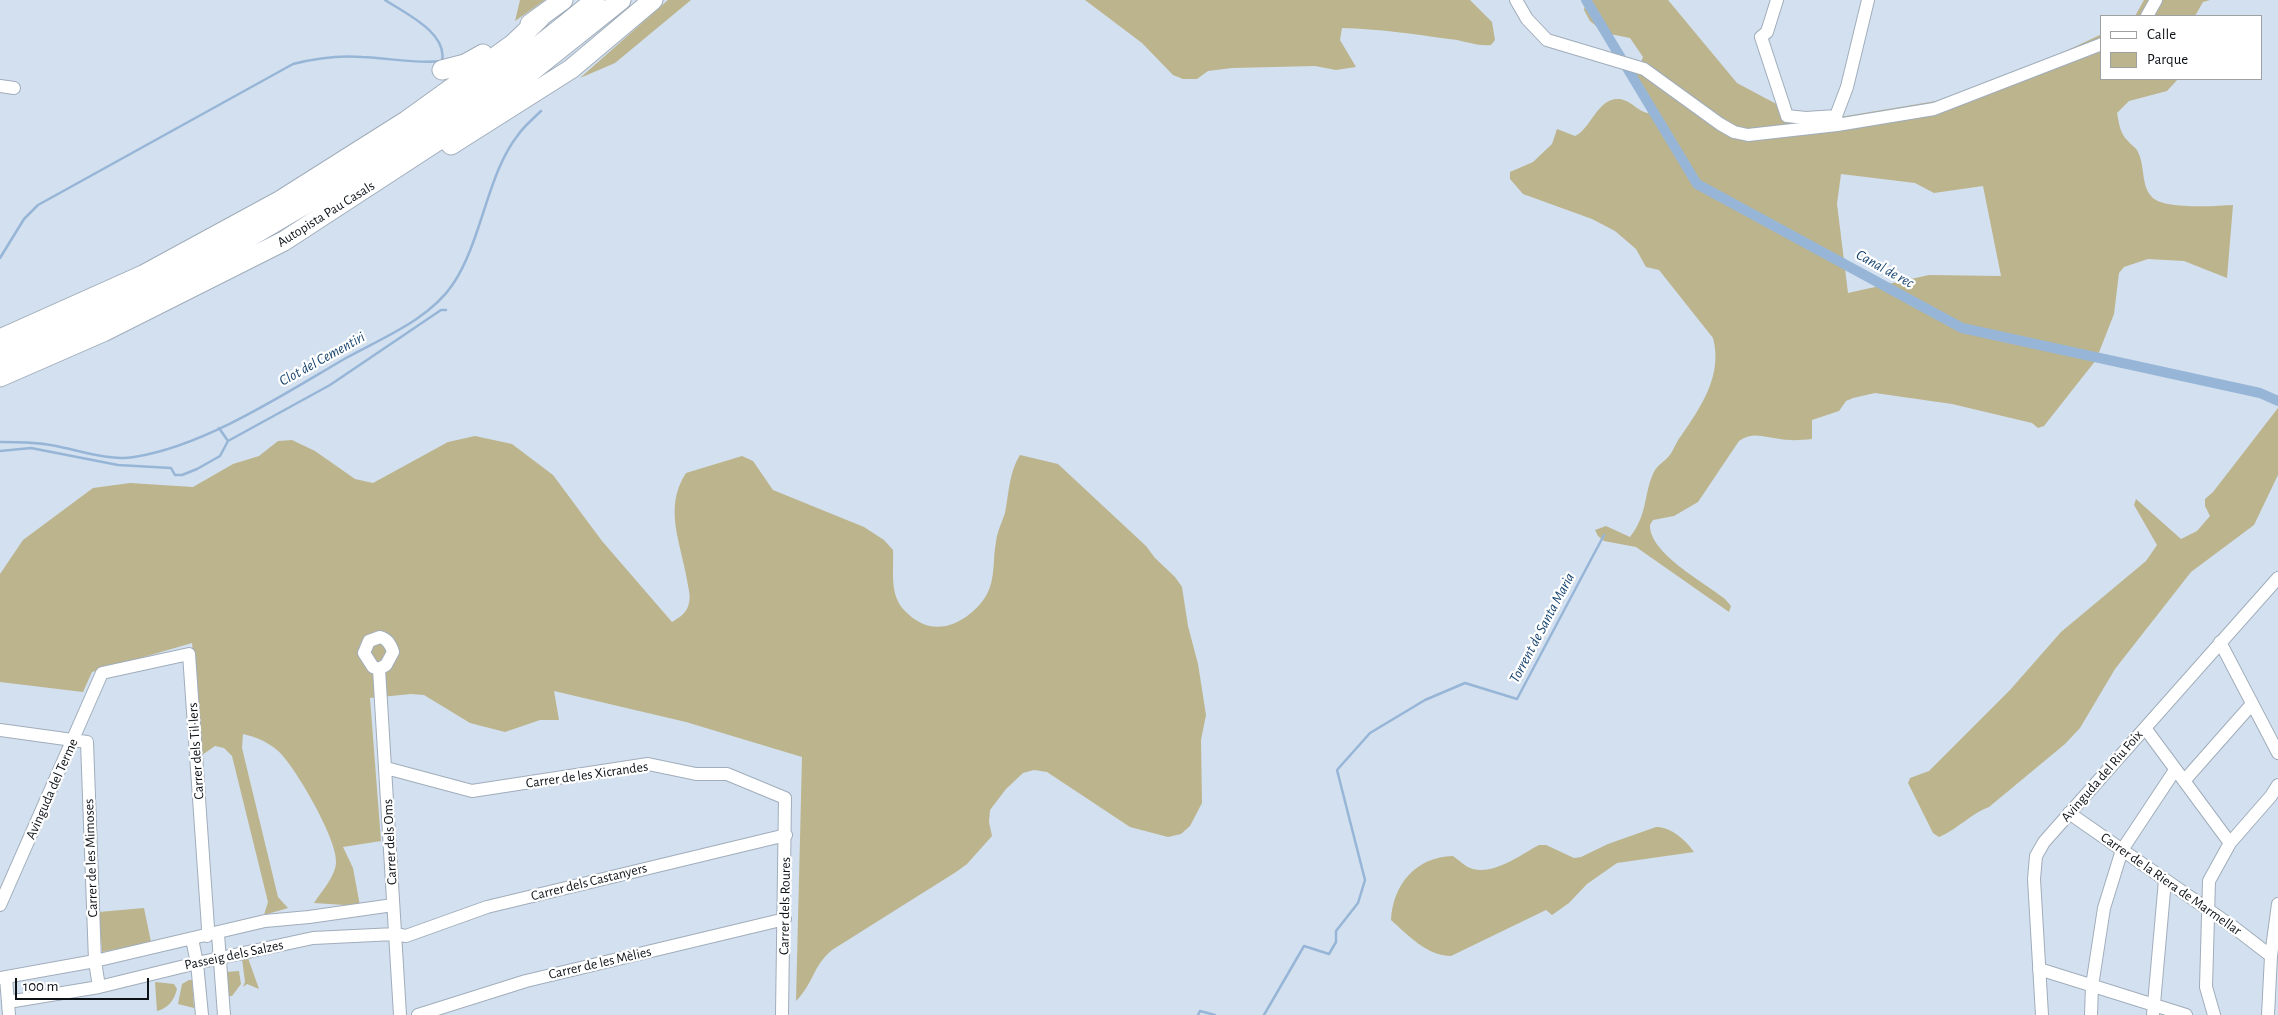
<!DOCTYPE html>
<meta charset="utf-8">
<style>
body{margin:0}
#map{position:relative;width:2278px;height:1015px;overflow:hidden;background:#d3e0ef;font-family:"Alegreya Sans",sans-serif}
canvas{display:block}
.legend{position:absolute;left:2100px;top:15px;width:162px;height:65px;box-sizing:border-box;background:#fff;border:1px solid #9ea0a2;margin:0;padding:6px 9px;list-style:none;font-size:15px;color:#0d1217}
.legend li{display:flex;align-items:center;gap:10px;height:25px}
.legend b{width:25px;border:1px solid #9ea0a2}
.scale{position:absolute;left:15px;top:978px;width:134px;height:22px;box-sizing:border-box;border:2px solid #0d1217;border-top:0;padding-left:6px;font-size:15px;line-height:18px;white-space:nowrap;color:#0d1217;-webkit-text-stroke:4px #fff;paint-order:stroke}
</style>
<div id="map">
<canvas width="2278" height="1015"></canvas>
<ul class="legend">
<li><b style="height:6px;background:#fff"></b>Calle</li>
<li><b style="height:14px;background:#bcb48d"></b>Parque</li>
</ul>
<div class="scale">100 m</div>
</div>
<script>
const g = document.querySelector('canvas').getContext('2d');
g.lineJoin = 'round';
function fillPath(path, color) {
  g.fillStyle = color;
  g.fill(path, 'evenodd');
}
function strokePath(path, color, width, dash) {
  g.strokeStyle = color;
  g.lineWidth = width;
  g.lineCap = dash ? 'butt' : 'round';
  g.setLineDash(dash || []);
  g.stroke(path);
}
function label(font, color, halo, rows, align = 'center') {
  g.font = font + ' "Alegreya Sans",sans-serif';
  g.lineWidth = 4.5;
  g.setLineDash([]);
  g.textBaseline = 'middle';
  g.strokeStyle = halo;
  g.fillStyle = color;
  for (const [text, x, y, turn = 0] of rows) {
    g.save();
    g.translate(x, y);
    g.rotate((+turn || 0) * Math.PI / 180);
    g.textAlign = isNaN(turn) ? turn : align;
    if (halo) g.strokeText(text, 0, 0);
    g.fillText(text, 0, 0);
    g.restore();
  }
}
const green = new Path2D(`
 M520,0H545L515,21Z
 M668,0H691L615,63L580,78Z
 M1085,0H1470L1492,22L1495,40L1491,45C1478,47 1463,40 1449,39C1413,34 1379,29 1342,28L1340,40L1356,67L1336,70L1315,66L1232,68L1208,71L1197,79H1183L1173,75L1142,43Z
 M1586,0H1668L1737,83L1810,122L1972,95L2102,34V79H2178L2167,91L2129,101L2117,113C2119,123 2120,134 2128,141C2131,145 2136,147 2138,152C2145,166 2141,184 2151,196C2161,210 2216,206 2233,205L2227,278L2184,261L2148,259L2124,267L2119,273L2114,314L2096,360L2044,426L2038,428L2032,423L1952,404L1875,393L1853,398L1846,401L1839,411L1812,420V439C1802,440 1790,441 1780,439C1765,437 1752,431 1739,441L1698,502L1674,516L1653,520L1650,525C1649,553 1704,582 1725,599L1731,606L1729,612L1636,547L1604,541L1598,536L1595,530L1606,526L1630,537C1649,513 1643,492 1655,470C1659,464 1665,461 1669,456C1674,450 1676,442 1681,436C1701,407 1723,375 1713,338L1659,270L1646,267L1636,249L1615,231L1592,219L1523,194L1510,179V172L1533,162L1552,144L1557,129L1575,136C1591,129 1597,98 1619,99C1632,100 1639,114 1651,113L1654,107L1634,80L1643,57L1630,38L1605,33L1590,21L1584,10ZM1841,174L1915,183L1934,193L1983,186L2001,276L1929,275L1848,293L1837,204Z
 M2144,0H2210L2203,2L2195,16H2135Z
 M2278,408V475L2254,525L2191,572L2115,669L2080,728L2065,744L1989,807C1970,814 1958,829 1939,837L1933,833L1908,783L1910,778L1929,771L2010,690L2061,632L2146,561L2157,545L2134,505L2136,499L2181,539L2197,531L2210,516L2205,506V499L2213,492Z
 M475,436L512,444L553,475L602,541L672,622C680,617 687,613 689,603C691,596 688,587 687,580C681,543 663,508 686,473L742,456L753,461L773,490L864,527L884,540L893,550C894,572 889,595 905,611C917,623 929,629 946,626C964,622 984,605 990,587C995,572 993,557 996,542C997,532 1002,522 1005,513C1009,493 1009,472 1020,455L1058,464L1146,546L1155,558L1175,577L1182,587L1188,626L1198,664L1206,715L1201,740L1202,803L1190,826L1181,834L1168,837L1130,827L1047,772L1034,770L1023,773L1006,789L990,810L989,822L992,836L967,864L956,872L832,950C812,967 814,983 796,1001L802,757L686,722L554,691L559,720H540L505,732L470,723L424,695L411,694L370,698L381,841L343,847L353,868L360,906L314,903C321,892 335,877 336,863C339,842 294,764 277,750C266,741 256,737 243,734L242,748L278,897L288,908L264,915L268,902L232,756L224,748L215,746L202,755L192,643L92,672L83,692L0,682V574L23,540L93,488L130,483L193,487L233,464L259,456L278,441L292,440L315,451L355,479L373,483L448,442Z
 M1656,827C1670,826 1687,841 1694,852L1617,863L1587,884L1569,903L1552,915L1546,910L1451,956C1427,956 1408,935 1391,920C1393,884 1416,857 1453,856C1459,860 1465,867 1473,869C1494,875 1522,854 1539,845H1546L1574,858L1581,857L1608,844Z
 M144,908L151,942L102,952L99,912Z
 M248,958L259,989L247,984L243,987L245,982L242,959Z
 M239,971L241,984L232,996H228L226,972Z
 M189,980H192L194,1008L178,1004L182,984Z
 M155,982L174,984L177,989C174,1000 169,1008 157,1011Z`);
const stream = new Path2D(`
 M0,258L24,219L38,205L293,64C316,58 338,55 362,57C389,58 416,64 442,61C448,33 405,13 385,0
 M219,428L228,441
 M0,442C19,442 37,442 56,446C81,451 109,461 134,457C205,446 284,394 346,358C382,338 430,319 453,284C482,241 487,174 518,135C524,126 533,119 541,111
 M0,451L31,448L118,465L171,468L175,475H182L197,469L220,456L228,441L330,385L441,310H446
 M1198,1015L1200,1011L1215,1015
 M1264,1015L1304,946L1329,954L1336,942V931L1358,903L1365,880L1337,770L1370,733L1425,700L1465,683L1517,699L1604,535`);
const canal = new Path2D(`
 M1586,0L1697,184L1962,328L2260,393L2278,401`);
const minor = new Path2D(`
 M1516,0L1527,19L1547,40L1644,69L1720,124L1734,132L1748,135L1837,125L1934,109L2102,44
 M1777,0L1767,32L1761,37L1787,116L1806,118L1836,116
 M2147,16L2156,0
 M0,86L14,88
 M1837,122L1836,116L1847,87L1868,0
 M380,637C388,639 391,645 393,652L386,665L379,669L373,667L364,653L369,641Z
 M2220,642L2278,753
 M379,669L400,1015
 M2145,728L2230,843
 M0,730L87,742L95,961L99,987
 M386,768L472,791L648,764L696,774H727L785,798L782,1015
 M2184,781L2252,704
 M2069,813L2236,929L2271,956
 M0,905L102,673L189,654L208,928L207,936
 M218,934L224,1015
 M192,939L197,963L202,1015
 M2039,969L2186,1015
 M0,978L95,961L265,921L309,917L393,905
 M6,978L9,1015
 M8,1002L99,987L197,963L313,938L395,934L406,936L487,907L786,835
 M418,1015L526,981L785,919
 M2042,1015L2034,879L2036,856L2044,842L2278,578
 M2091,1015L2092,986L2104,908L2122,850L2175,770
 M2153,1015L2165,880
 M2214,1015L2206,987L2209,881L2230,843L2271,796L2278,785
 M2268,1015L2271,956L2278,904`);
const highway = new Path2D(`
 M530,24L563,0
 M442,70L465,64L483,54
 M451,145L571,69L653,0
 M0,339L143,275L281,200L406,121L513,44L540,18
 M0,358C143,301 277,227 404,141C470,97 535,51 595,0
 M0,377L103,332L284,241L442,138L522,79L621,0`);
const streetNames = [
 ["Autopista Pau Casals",326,214,-32],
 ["Carrer dels Til·lers",196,751,-94],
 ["Carrer de les Xicrandes",587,775,-8],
 ["Avinguda del Riu Foix",2102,776,-49],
 ["Avinguda del Terme",52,789,-66],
 ["Carrer dels Oms",390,842,-93],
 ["Carrer de les Mimoses",91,858,-92],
 ["Carrer dels Castanyers",589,882,-14],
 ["Carrer de la Riera de Marmellar",2171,884,35],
 ["Carrer dels Roures",785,906,-89],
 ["Passeig dels Salzes",234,955,-12],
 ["Carrer de les Mèlies",600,963,-13]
];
const waterNames = [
 ["Canal de rec",1885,269,29],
 ["Clot del Cementiri",322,359,-29],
 ["Torrent de Santa Maria",1542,628,-62]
];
fillPath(green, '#bcb48d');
strokePath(stream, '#97b6d7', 2.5);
strokePath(canal, '#97b6d7', 10);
strokePath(minor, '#a0adbb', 14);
strokePath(highway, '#a0adbb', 21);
strokePath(minor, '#fff', 12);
strokePath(highway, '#fff', 19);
label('14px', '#0d1217', '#fff', streetNames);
label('italic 15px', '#15436e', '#fff', waterNames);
</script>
